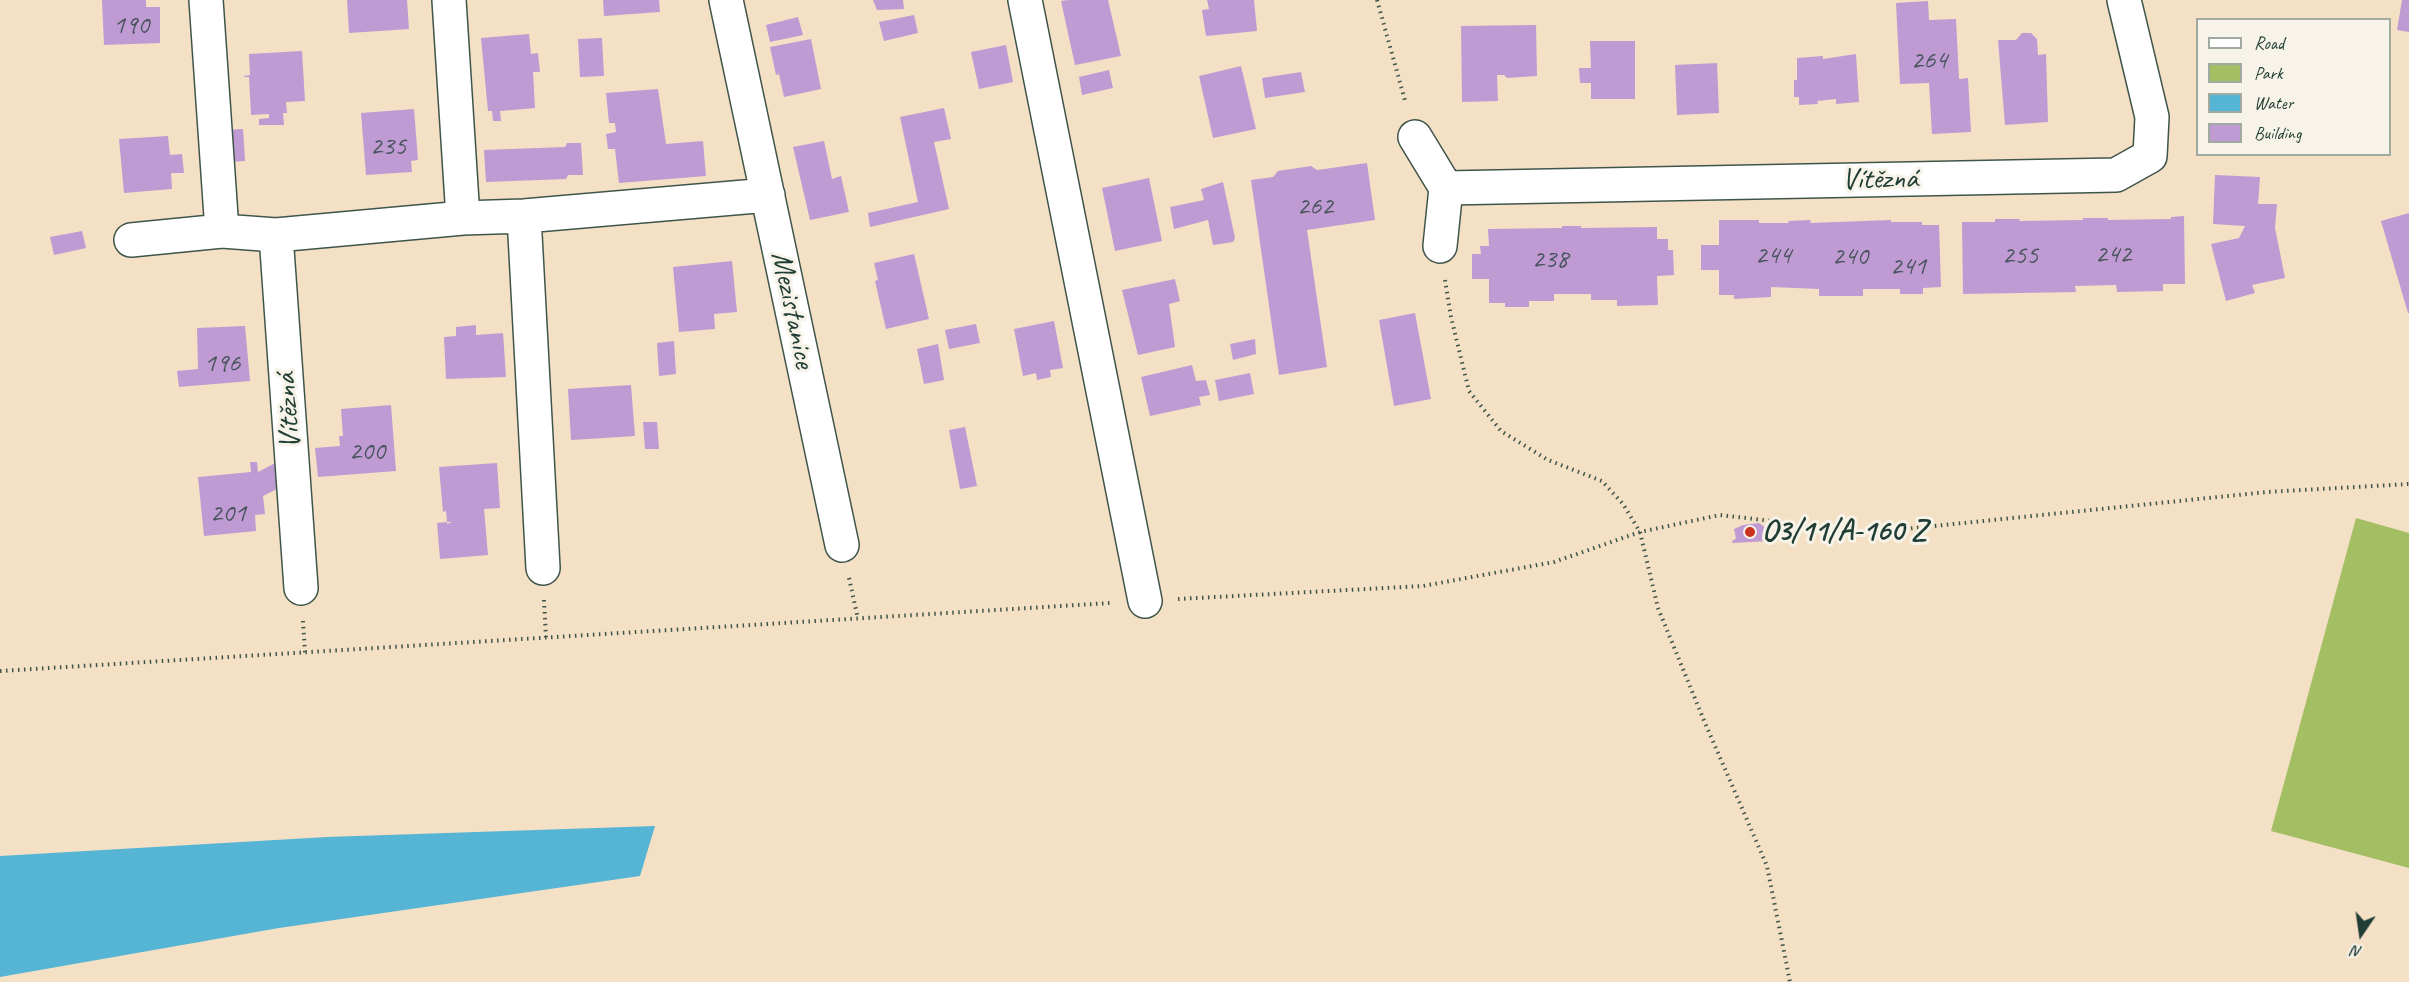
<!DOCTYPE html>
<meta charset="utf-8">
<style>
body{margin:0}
#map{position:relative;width:2409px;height:982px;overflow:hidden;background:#f4e0c5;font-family:Caveat,sans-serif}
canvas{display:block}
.legend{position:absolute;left:2196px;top:18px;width:195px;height:138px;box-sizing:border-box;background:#f7f3e8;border:2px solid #a1aaa0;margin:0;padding:8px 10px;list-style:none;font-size:18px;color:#1f3d34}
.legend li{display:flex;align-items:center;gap:12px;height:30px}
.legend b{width:30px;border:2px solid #a1aaa0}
.north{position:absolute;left:2331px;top:904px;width:60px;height:60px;-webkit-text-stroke:4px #f7f3e8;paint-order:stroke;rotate:193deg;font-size:16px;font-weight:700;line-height:24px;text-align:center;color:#1f3d34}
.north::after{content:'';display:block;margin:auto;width:21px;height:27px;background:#1f3d34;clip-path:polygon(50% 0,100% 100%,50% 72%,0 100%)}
</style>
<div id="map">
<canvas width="2409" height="982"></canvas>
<ul class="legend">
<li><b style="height:8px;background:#fff"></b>Road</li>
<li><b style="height:16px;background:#a4be64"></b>Park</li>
<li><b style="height:16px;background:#56b4d4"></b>Water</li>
<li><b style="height:16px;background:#c09ad3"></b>Building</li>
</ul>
<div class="north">N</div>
</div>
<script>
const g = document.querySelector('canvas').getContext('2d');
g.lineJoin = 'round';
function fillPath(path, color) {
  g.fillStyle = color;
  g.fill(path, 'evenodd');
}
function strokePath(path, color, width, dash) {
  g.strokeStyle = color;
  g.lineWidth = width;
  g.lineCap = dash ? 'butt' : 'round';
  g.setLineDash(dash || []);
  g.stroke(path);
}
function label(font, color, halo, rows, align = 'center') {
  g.font = font + ' Caveat,sans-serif';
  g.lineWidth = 6;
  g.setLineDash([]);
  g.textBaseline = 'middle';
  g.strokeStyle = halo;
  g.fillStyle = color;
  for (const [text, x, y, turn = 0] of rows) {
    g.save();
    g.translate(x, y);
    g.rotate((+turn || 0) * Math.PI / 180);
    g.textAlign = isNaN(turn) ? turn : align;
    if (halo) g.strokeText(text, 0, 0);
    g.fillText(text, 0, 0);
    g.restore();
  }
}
const green = new Path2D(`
 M2356,518L2409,533V868L2271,831Z`);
const water = new Path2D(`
 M655,826L640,876L279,928L0,977V856L327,837Z`);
const building = new Path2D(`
 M102,0H146V7H160V43L104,45Z
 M347,0H407L409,29L349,33Z
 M603,0H659L660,12L604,16Z
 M873,0H903L904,9L877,10Z
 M1068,0H1108L1121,56L1075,65L1061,1Z
 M1207,0H1254L1257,31L1206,36L1202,10L1209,9Z
 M2402,0H2409V32L2397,30Z
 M1928,1L1929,20L1956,19L1959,79L1968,78L1971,132L1932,134L1929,83L1900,84L1896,3Z
 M914,15L918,33L884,41L879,22Z
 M798,17L803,35L770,42L766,25Z
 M1536,25L1537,76L1507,78L1504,75H1497L1498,101L1462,102L1461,26Z
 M2022,33H2031L2037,39L2038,55L2046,54L2048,122L2005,125L1998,40H2016Z
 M529,34L531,54L538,53L540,72H533L535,108L500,111L501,121H493L492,111H488L481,38Z
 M602,38L604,76L580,77L578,39Z
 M811,39L821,89L784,97L779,74L776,75L770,47Z
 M1590,41H1635V99H1591V83H1580L1579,68H1591Z
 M1006,45L1013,82L979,89L971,52Z
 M302,51L305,101L286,102L287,113H283L284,125H259V119L269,118V114L251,115L249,77H244V76L250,75L249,54Z
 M1856,54L1859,102L1836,104V99L1817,101L1818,104L1799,105V97H1794V80H1797V58L1823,56V59Z
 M1717,63L1719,113L1677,115L1675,65Z
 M1241,66L1256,129L1213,138L1199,76Z
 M1109,70L1113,88L1082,95L1079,77Z
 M1301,72L1305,92L1265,98L1262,78Z
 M658,89L666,144L703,141L706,176L619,183L615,149H608L606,134L616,132L615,123H609L606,93Z
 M944,108L951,139L934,142L949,209L870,227L868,213L918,202L900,117Z
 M414,109L418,160L411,161L412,172L366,175L361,113Z
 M243,129L245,161L226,162L224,130Z
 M168,136L170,155L182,154L184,173H171L172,189L124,193L119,139Z
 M824,141L832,179L841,176L849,212L810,220L793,147Z
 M567,143H581L583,175H568L566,179L486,182L484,150L565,147Z
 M1367,163L1375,220L1307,230L1327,367L1279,375L1251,180L1273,177L1278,171L1311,166L1317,170Z
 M2215,175L2260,177L2258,204H2277L2275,228L2285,278L2252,285L2255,293L2226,301L2211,244L2239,238L2245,226L2213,224Z
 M1149,178L1162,241L1115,251L1102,188Z
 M1223,182L1235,238L1233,242L1213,245L1208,220L1174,229L1170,207L1204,200L1201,189Z
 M2409,213V313H2408L2381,221Z
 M2184,216L2185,284H2163V291L2117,292L2116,285L2075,286L2076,292L1963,294L1962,222H1995V219H2020L2019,221L2083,220V218H2108V220L2171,219V217Z
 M1719,220H1759V223H1789L1788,221L1811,220L1810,223L1891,220V222H1922V225H1939L1941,287L1923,288V294H1900V289H1863V296H1819V289L1771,287V297L1734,299V295H1719V270H1701V245H1719Z
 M1562,226H1581V228L1657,227V239H1668V250H1673L1674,275L1657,276L1658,305L1617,306V300H1591V294H1554V301H1529V307H1505V303H1489V279H1472V254H1481L1480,246H1489L1488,229L1562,228Z
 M82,231L86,248L54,255L50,237Z
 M914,254L929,319L886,329L875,281L878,280L874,263Z
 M732,261L737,312L714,314L715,329L679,332L673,267Z
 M1175,279L1180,301L1169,304L1175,347L1138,355L1122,290Z
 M1415,313L1431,399L1394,406L1379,320Z
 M1054,321L1063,368L1050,370L1051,377L1037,380L1036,373L1023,376L1014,329Z
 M976,324L980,343L949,349L945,330Z
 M476,325V335L503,333L506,377L446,379L444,337L456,336V327Z
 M245,326L250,381L179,387L177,371L198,369L197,328Z
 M1255,339L1256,354L1233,360L1230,344Z
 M674,341L676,374L659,376L657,343Z
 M938,344L944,380L924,384L917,349Z
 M1192,365L1196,381L1206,380L1210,395L1199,397L1201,405L1150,416L1141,377Z
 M1250,373L1254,394L1219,401L1215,380Z
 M631,385L635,436L571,440L568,389Z
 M391,405L396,471L318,477L315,448L340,446L339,436H343L341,409Z
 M643,422H657L659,449H645Z
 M965,427L977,486L960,489L949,430Z
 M283,459L285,485L263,496L265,514L255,515L256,531L204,536L198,477L251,472L250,462H257L258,472Z
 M497,463L500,508L484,509L488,555L440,559L437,523L447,522V524L452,522H447L446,511L443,512L439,467Z
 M1759,523L1766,528V537H1771L1770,541L1732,543L1733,540L1736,539L1734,529L1743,525Z`);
const path = new Path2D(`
 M1377,0L1406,104
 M1445,280L1451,317L1469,391L1501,431L1548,460L1602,481L1623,504L1640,532L1658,608L1705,723L1767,866L1790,982
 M849,578L858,619
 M1178,599L1423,586L1554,562L1640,532L1720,515L1797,524L1856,534L2267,492L2409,484
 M544,600L546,638
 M303,621L305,653
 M0,671L1110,603`);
const minor = new Path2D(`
 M206,0L222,231
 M449,0L463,218
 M726,0L842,545
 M1025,0L1145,601
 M1415,137L1446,188L2116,175L2150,156L2152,117L2124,0
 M524,216L543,568
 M276,235L301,588
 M131,240L222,231L276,235L463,218L524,216L768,195
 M1440,246L1446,188`);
const markers = [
 [1750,532,6,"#c8321e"]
];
const numberNames = [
 ["190",131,26],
 ["264",1929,61],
 ["235",388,147],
 ["262",1315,207],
 ["242",2113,255],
 ["244",1773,256],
 ["255",2020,256],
 ["240",1850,257],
 ["238",1550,260],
 ["241",1908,267],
 ["196",222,364],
 ["200",367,452],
 ["201",228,514]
];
const streetNames = [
 ["Vítězná",1880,180,-1],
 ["Mezistanice",792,310,78],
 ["Vítězná",289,411,-94]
];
const poiNames = [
 ["O3/11/A-160 Z",1762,532]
];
fillPath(green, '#a4be64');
fillPath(water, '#56b4d4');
fillPath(building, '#c09ad3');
strokePath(minor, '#3f554a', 36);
strokePath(path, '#3f554a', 4, [1.5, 4.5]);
strokePath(minor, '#fff', 33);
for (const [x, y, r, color] of markers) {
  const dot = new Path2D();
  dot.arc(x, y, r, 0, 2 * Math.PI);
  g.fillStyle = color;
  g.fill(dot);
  strokePath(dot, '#f7f3e8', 2);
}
label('27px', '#47545c', null, numberNames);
label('30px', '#1f3d34', '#f7f3e8', streetNames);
label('bold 30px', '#1f3d34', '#f7f3e8', poiNames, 'left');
</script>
